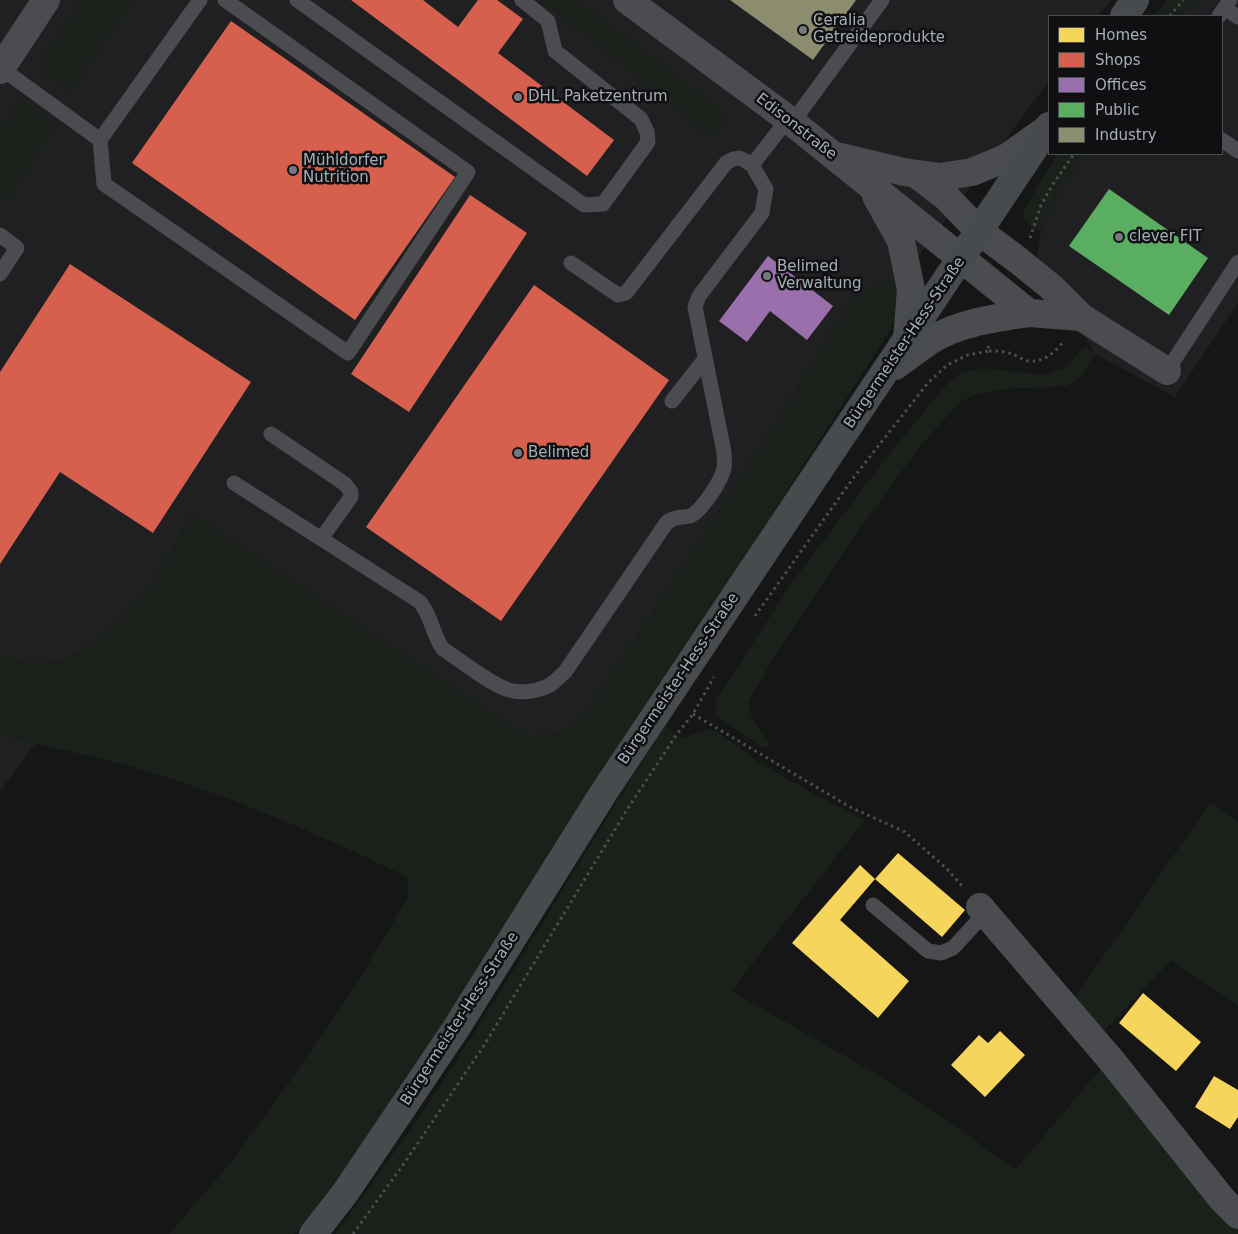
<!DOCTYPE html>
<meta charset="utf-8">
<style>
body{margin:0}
#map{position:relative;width:1238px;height:1234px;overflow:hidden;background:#161616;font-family:"DejaVu Sans",sans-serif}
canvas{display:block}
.legend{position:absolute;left:1048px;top:15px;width:175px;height:140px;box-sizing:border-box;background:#101012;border:1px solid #4c4f54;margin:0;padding:6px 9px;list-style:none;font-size:15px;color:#a6aeb8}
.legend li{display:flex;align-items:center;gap:10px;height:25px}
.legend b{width:25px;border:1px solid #4c4f54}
</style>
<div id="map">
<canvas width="1238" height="1234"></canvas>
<ul class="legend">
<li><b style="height:14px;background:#f6d55c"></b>Homes</li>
<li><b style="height:14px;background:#d6604d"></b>Shops</li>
<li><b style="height:14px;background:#9970ab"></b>Offices</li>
<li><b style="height:14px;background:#5aae61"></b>Public</li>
<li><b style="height:14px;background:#8c8c6e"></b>Industry</li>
</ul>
</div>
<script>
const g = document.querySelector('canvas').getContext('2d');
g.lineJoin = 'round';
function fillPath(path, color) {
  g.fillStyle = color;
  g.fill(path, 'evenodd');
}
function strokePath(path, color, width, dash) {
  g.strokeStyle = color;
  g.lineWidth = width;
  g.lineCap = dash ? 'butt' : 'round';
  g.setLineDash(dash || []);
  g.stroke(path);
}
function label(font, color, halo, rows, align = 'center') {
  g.font = font + ' "DejaVu Sans",sans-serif';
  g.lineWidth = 5;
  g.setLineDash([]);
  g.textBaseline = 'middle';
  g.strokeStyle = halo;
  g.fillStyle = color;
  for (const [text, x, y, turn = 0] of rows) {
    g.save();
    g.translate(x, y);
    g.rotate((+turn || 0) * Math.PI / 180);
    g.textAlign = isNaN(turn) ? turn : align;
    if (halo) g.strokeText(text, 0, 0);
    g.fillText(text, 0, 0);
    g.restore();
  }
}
const built = new Path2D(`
 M0,0H1112L1097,16H1049V81L899,283L850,304L756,455L585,716L559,733L527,737L191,515L152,586L116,626L83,650L64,660L32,664L0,656Z
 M1194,0H1238V303L1175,397L1095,354L1037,257L1041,232L1049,209L1060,189L1085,154H1222V16H1181Z
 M0,733L35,744L0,791Z`);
const green = new Path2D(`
 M82,0H132L71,90L39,68L51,46Z
 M539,0H575L727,115L710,136L564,17Z
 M1167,0H1194L1181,16H1154Z
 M21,101L54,124L8,200L0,198V130Z
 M1059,154H1085L1060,189L1049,209L1041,232L1033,229L1022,215L1042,178Z
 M882,281L899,283L900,307L892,327C821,437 751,548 679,657C638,719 596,781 556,844C471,975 394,1112 295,1234H169L232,1161L288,1084L364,971L408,898V877C317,834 226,793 129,766C86,754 43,747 0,733V656L32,664L64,660L83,650L116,626L152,586L191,515L527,737L559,733L585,716L756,455L850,304Z
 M1086,347L1095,354L1077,381L1065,386C1035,389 983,385 959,403L921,445L861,527L776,654L748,702L751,715L770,744L764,748L717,717L715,706L717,698L796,577L894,448L947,384L963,373L982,368L1046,375L1065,368L1081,350Z
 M665,726L683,738L707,729L719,733L757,761L810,792L865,820L731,991L892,1083L1016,1169L1106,1062L1238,1224V1234H335C382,1170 429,1106 471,1038C537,935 598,829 665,726Z
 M1210,803L1238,821V1006L1171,960L1102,1033L1073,1000Z`);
const homes = new Path2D(`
 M898,853L965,910L942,937L875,879L840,920L909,981L878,1018L792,943L860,865L875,879Z
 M1143,993L1201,1042L1176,1071L1119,1023Z
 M1000,1031L1025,1055L985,1097L951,1065L979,1035L988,1043Z
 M1214,1076L1238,1090V1117L1230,1129L1195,1107Z`);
const shops = new Path2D(`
 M351,0H423L458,27L478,0H497L523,19L498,53L614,140L587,176Z
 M231,21L455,177L355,320L132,163Z
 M470,195L527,233L409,412L351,374Z
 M70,264L251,382L153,533L60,472L0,564V372Z
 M534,285L669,380L501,621L366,527Z`);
const offices = new Path2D(`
 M768,256L833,306L807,340L770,311L747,342L719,321Z`);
const public = new Path2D(`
 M1109,189L1208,258L1169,315L1069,246Z`);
const industry = new Path2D(`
 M730,0H856L813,60Z`);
const path = new Path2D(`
 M1170,16L1183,0
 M1030,238L1041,205L1053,184L1074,154
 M989,351C996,351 1003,351 1009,353C1016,354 1021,360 1028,361C1043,363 1056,352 1064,340
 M755,616L854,477L927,384L947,365L968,355L989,351L988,346
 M693,714L850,807L905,832L947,869L964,888
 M353,1234L403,1165L483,1047L628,808L677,734L693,714L714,677`);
const lane = new Path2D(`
 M200,0L100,140L104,184L348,353L468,172L225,0
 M297,0L584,205L603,204L648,142L647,132L641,119L555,51L548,21L522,0
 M1225,8L1238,17
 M1219,16L1230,0
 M1,68L100,140
 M792,123L882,0
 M1222,140L1238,151
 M0,235L17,248L0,274
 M571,263L618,295L626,293L726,163C738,155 741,158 752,165L788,119
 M1167,371L1238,262
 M672,401L705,359
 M271,434L345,484L351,492V497L321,539
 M234,483L420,602C433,619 432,634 443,649C460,660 491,685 509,690C521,694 539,691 550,685C556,681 560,676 565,672L667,522C677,516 680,518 690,516C701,512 722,480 724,468C725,463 724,457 724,452L695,307L699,296L762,213L766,189L752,165
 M873,905L928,951L941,953L953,948L985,913`);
const street = new Path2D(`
 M627,0L788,119L1029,313L1081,317
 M0,70L46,0
 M841,157L904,172L940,177L972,172L1006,158L1047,129
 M916,174L946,197L979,231L1019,261L1051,287L1081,317L1167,371
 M876,196L901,241L911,289L907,340
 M895,366C908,357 920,347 933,339C962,322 996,318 1029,313
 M980,907L1111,1060L1222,1199L1238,1215`);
const secondary = new Path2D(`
 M1124,16L1135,0
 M313,1234L345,1193L455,1030L604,792L1049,126`);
const markers = [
 [803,30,5,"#74797f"],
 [518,97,5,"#74797f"],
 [293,170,5,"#74797f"],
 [1119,237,5,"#74797f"],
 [767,276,5,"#74797f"],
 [518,453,5,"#74797f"]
];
const poiNames = [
 ["Ceralia",813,21],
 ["Getreideprodukte",813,38],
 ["DHL Paketzentrum",528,97],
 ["Mühldorfer",303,161],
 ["Nutrition",303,178],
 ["clever FIT",1129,237],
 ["Belimed",777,267],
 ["Verwaltung",777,284],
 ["Belimed",528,453]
];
const streetNames = [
 ["Edisonstraße",796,127,38],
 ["Bürgermeister-Hess-Straße",905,343,-56],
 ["Bürgermeister-Hess-Straße",679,679,-56],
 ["Bürgermeister-Hess-Straße",460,1019,-57]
];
fillPath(built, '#202022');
fillPath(green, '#1a211a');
fillPath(homes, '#f6d55c');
fillPath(shops, '#d6604d');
fillPath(offices, '#9970ab');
fillPath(public, '#5aae61');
fillPath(industry, '#8c8c6e');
strokePath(path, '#4c4e51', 3, [2.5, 4]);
strokePath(lane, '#4a4c4f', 15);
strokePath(street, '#4a4c4f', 28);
strokePath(secondary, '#484b4e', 28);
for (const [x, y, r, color] of markers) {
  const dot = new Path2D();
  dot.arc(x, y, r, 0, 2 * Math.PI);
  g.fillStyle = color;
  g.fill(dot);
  strokePath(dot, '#101012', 2);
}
label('15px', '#a6aeb8', '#101012', poiNames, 'left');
label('15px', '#a6aeb8', '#101012', streetNames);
</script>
